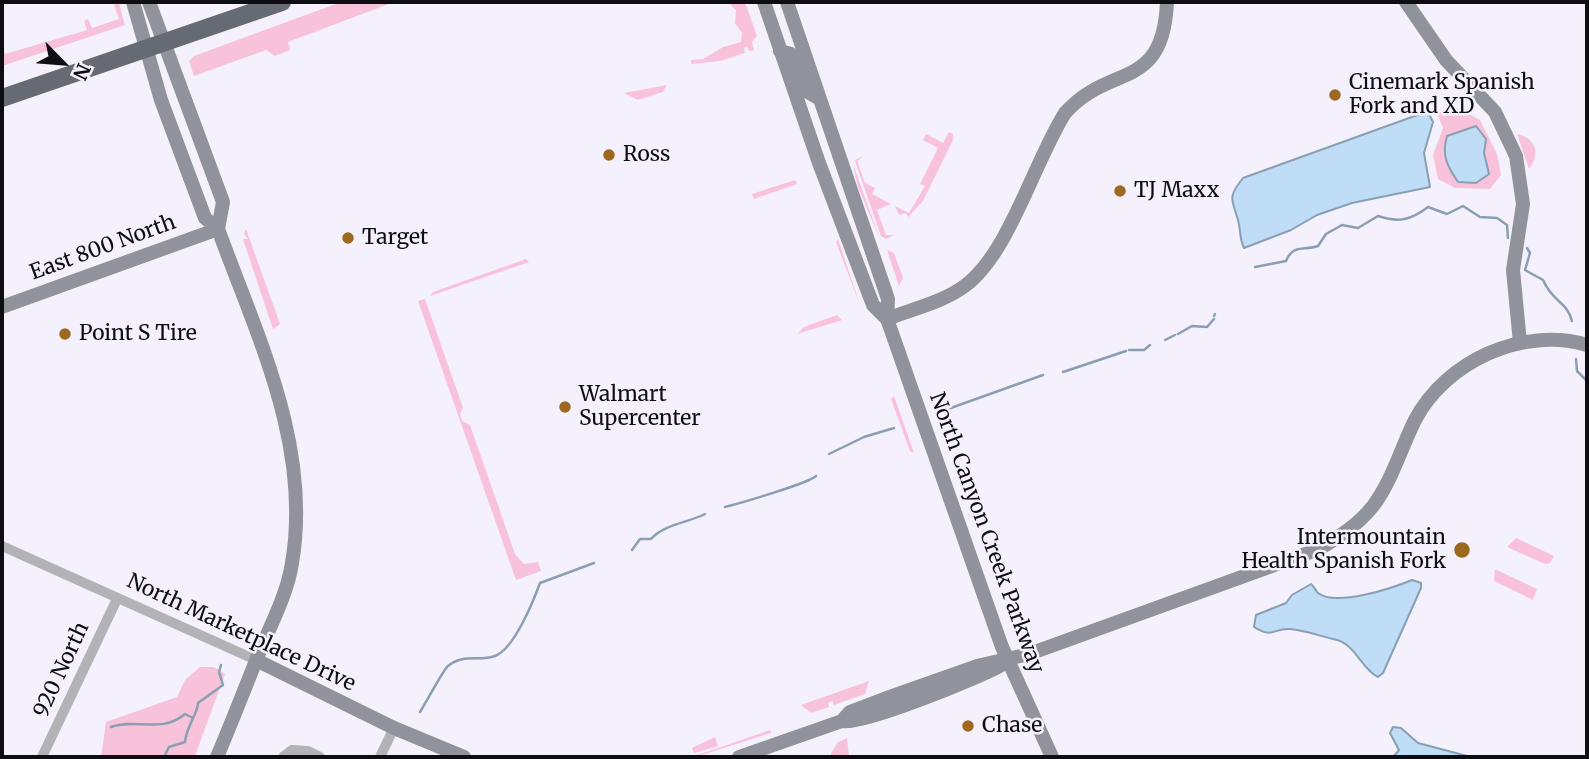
<!DOCTYPE html>
<style>
body{margin:0}
#map{position:relative;width:1589px;height:759px;overflow:hidden;background:#f4f1fc;font-family:Merriweather,serif}
canvas{display:block}
.frame{position:absolute;inset:0;border:4px solid #0e0d11;pointer-events:none}
.north{position:absolute;left:28px;top:28px;width:70px;height:70px;-webkit-text-stroke:5px #f4f1fc;paint-order:stroke;rotate:115deg;font-size:19px;font-weight:700;line-height:28px;text-align:center;color:#0e0d11}
.north::after{content:'';display:block;margin:auto;width:24px;height:32px;background:#0e0d11;clip-path:polygon(50% 0,100% 100%,50% 72%,0 100%)}
</style>
<div id="map">
<canvas width="1589" height="759"></canvas>
<div class="frame"></div>
<div class="north">N</div>
</div>
<script>
const g = document.querySelector('canvas').getContext('2d');
g.lineJoin = 'round';
function fillPath(path, color) {
  g.fillStyle = color;
  g.fill(path, 'evenodd');
}
function strokePath(path, color, width, dash) {
  g.strokeStyle = color;
  g.lineWidth = width;
  g.lineCap = dash ? 'butt' : 'round';
  g.setLineDash(dash || []);
  g.stroke(path);
}
function label(font, color, halo, rows, align = 'center') {
  g.font = font + ' Merriweather,serif';
  g.lineWidth = 5;
  g.setLineDash([]);
  g.textBaseline = 'middle';
  g.strokeStyle = halo;
  g.fillStyle = color;
  for (const [text, x, y, turn = 0] of rows) {
    g.save();
    g.translate(x, y);
    g.rotate((+turn || 0) * Math.PI / 180);
    g.textAlign = isNaN(turn) ? turn : align;
    if (halo) g.strokeText(text, 0, 0);
    g.fillText(text, 0, 0);
    g.restore();
  }
}
const green = new Path2D(`
 M341,2H394L288,42L290,50L275,56L266,50L194,76L189,61L194,56Z
 M728,2H745L757,36L752,42L754,50L749,51L747,47L744,48L745,53L720,61L691,64V60L703,59L723,47L741,42L742,33L735,23L736,10Z
 M119,3L125,25L2,66V44L5,54L87,30L84,21L88,19L92,28L119,19L114,5Z
 M667,85L663,92L638,100L624,93Z
 M1456,107L1480,120L1497,154L1501,175L1490,189L1455,188L1438,179L1433,155L1443,128L1437,113Z
 M949,132L953,134V140L923,201L909,216L910,220L906,213L899,215L895,206L909,213L925,186L920,184L938,148L923,140L926,134L943,143Z
 M1517,134C1536,138 1541,154 1529,169Z
 M864,156L857,161L865,183L875,188L872,194L891,204L877,210L886,235H894L886,239L881,236L856,164L855,160Z
 M853,165L854,167L880,239L858,187Z
 M795,180L797,184L754,199L752,194Z
 M246,229L280,324L273,329L243,239H248L244,234Z
 M838,239L860,305L836,242Z
 M887,250L894,253L903,278L899,286Z
 M526,259L529,262L430,296L433,292Z
 M425,299L463,408L460,414L462,421L470,425L515,554L524,564L538,562L541,571L516,580L418,301Z
 M837,315L842,320L797,334L804,327Z
 M894,396L914,453L910,451L891,399Z
 M1516,538L1554,556L1550,563L1545,564L1507,547Z
 M1495,569L1537,589L1533,600L1494,581Z
 M200,667H214L225,674L195,756L101,757L106,722L177,697L185,680Z
 M869,681L865,694L834,705L832,701L828,703L829,707L811,713L801,705Z
 M770,730L771,733L695,757V756Z
 M715,737L718,746L694,753L692,748Z
 M847,738L849,757H829L838,742Z`);
const water = new Path2D(`
 M1423,113L1429,114L1433,122L1424,153L1430,187L1352,203L1317,215L1291,230L1244,248C1239,238 1241,230 1238,220C1232,199 1227,198 1243,178Z
 M1476,126L1486,139L1484,153L1489,174L1476,183L1458,182C1448,167 1441,156 1447,136Z
 M1412,580L1421,583V588L1383,673L1378,677C1360,668 1356,643 1333,639C1320,636 1304,630 1290,629C1273,628 1273,639 1254,627L1256,615L1286,603L1292,595L1311,584C1314,586 1315,590 1318,593C1336,607 1393,588 1412,580Z
 M1393,727L1401,728L1418,743L1471,757H1393L1399,750L1390,733Z`);
const stream = new Path2D(`
 M1527,248L1530,253L1525,270L1543,280C1553,303 1567,301 1572,321
 M1255,267L1286,261C1293,244 1303,251 1318,246L1326,234L1342,225L1358,228L1378,216C1399,223 1411,220 1428,207L1447,214L1463,206L1480,217L1497,218L1507,225L1508,238
 M1214,316L1215,314
 M1178,334L1192,326L1207,327L1214,319
 M1165,340L1175,335
 M1129,350H1144L1150,345
 M1576,359L1577,371L1587,381
 M1063,372L1126,351
 M948,409L1043,375
 M829,454L864,437L894,428
 M725,507C741,503 809,483 816,476
 M632,550L640,539H651C665,524 687,523 705,514
 M420,712C426,703 443,670 448,666C464,653 479,662 495,656C514,649 533,602 540,583L594,563
 M111,727C137,718 161,734 185,714L191,717
 M164,757L169,747L185,742C186,727 198,713 198,703L223,685L219,672L221,665`);
const street = new Path2D(`
 M2,546L256,660
 M42,757L117,599
 M283,757L292,750L308,751L320,757
 M380,757L394,728`);
const secondary = new Path2D(`
 M133,2L161,100L205,218L218,229
 M149,2L223,202L218,229C257,336 312,446 292,563C287,596 269,628 257,658C244,691 231,724 217,757
 M764,2L819,163L873,305L887,319L892,333L1002,647L1052,757
 M787,2L888,299L887,319
 M1406,2L1446,60L1495,112L1516,156L1523,204L1513,270L1520,343
 M780,51L791,54L808,92L818,98
 M2,307L218,229
 M887,319C912,309 944,302 966,285C1010,251 1034,162 1065,113C1110,62 1163,93 1167,2
 M256,660L394,728L464,757
 M842,721L850,712L892,696L977,666L1029,654L1319,549C1339,537 1358,525 1373,506C1392,481 1401,448 1415,420C1446,361 1523,326 1587,345
 M739,757L842,721C858,727 984,676 1003,664`);
const highway = new Path2D(`
 M2,98L282,2`);
const markers = [
 [1335,95,7,"#9d6820"],
 [609,155,7,"#9d6820"],
 [1120,191,7,"#9d6820"],
 [348,238,7,"#9d6820"],
 [65,334,7,"#9d6820"],
 [565,407,7,"#9d6820"],
 [1462,550,9,"#9d6820"],
 [968,726,7,"#9d6820"]
];
const poiNames = [
 ["Cinemark Spanish",1349,83],
 ["Fork and XD",1349,107],
 ["Ross",623,155],
 ["TJ Maxx",1134,191],
 ["Target",362,238],
 ["Point S Tire",79,334],
 ["Walmart",579,395],
 ["Supercenter",579,419],
 ["Intermountain",1446,538,"right"],
 ["Health Spanish Fork",1446,562,"right"],
 ["Chase",982,726]
];
const streetNames = [
 ["East 800 North",103,248,-20],
 ["North Canyon Creek Parkway",986,533,70],
 ["North Marketplace Drive",241,633,25],
 ["920 North",62,670,-65]
];
fillPath(green, '#f8c2db');
fillPath(water, '#bfddf7');
strokePath(water, '#8a9fb2', 2);
strokePath(stream, '#8a9fb2', 2.5);
strokePath(street, '#b1b3b7', 10);
strokePath(secondary, '#91939a', 14);
strokePath(highway, '#666a73', 18);
for (const [x, y, r, color] of markers) {
  const dot = new Path2D();
  dot.arc(x, y, r, 0, 2 * Math.PI);
  g.fillStyle = color;
  g.fill(dot);
  strokePath(dot, '#f4f1fc', 2.5);
}
label('21px', '#0e0d11', '#f4f1fc', poiNames, 'left');
label('21px', '#0e0d11', '#f4f1fc', streetNames);
</script>
